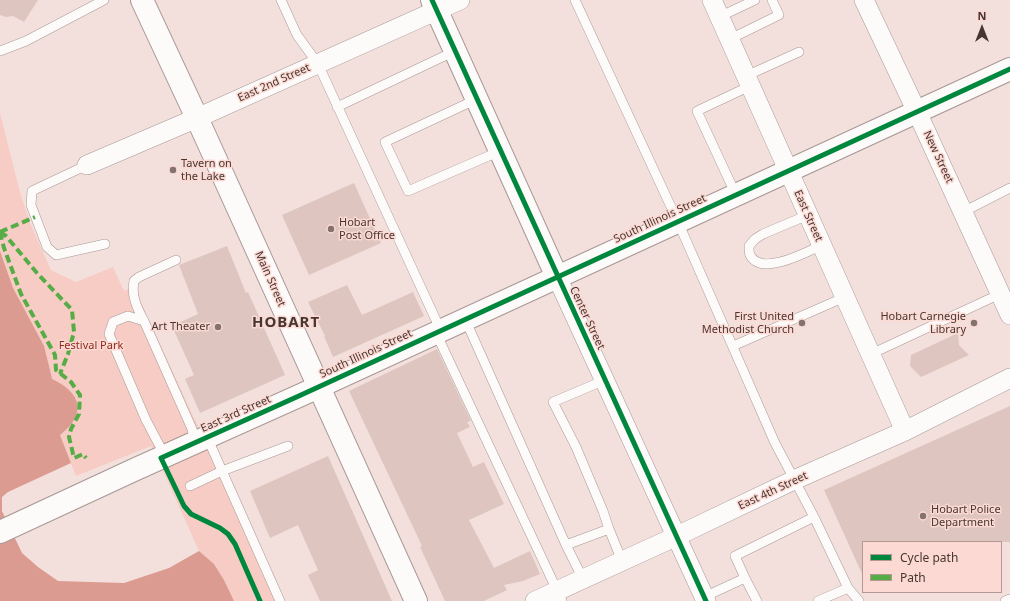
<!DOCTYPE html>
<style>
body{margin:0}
#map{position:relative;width:1010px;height:601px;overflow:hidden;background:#f3e0dc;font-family:"Noto Sans",sans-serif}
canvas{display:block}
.legend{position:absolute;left:862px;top:541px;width:140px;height:52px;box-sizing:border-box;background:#fcdad3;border:1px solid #b39893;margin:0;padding:5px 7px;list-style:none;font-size:12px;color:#463632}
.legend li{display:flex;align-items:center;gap:8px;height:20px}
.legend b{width:20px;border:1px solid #b39893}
.north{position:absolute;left:962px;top:8px;width:40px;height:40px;-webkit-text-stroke:3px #fcdad3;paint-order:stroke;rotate:0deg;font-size:11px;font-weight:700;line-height:16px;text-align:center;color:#463632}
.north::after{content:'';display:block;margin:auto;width:14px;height:18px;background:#463632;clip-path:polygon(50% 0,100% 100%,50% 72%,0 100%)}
</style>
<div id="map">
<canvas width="1010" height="601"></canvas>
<ul class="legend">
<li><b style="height:5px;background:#00873e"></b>Cycle path</li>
<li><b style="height:5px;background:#56ac45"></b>Path</li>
</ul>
<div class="north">N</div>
</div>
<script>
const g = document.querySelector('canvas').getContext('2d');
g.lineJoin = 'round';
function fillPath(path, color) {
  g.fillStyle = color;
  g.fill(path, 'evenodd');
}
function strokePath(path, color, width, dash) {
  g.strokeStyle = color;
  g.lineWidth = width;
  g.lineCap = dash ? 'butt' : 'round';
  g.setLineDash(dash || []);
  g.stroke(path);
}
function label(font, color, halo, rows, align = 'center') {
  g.font = font + ' "Noto Sans",sans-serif';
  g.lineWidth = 3;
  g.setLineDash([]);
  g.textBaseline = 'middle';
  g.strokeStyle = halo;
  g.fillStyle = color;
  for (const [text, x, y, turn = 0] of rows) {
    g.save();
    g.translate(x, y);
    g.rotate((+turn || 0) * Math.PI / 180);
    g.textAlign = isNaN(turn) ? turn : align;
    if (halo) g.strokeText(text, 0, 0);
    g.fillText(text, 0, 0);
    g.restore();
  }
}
const green = new Path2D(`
 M0,113L20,192L30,223L51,270L76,282L113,267L124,291L134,287L193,416L206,441L277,601H234L224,580L214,564L199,551L159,462L151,446L76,476L60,435L0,305Z`);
const water = new Path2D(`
 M0,251L13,288L44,346L49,366L52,379C82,393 87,414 60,435L71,463L8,492L2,497V511L22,553L38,567L58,581L124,583L169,568L199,551L214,564L224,580L234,601H0Z`);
const building = new Path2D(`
 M0,0H38L24,22L13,16L6,17L0,15Z
 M354,183L381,243L309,275L282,215Z
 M227,246L246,293L248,292L285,375L200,413L185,379L194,375L172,326L198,314L179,265Z
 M347,285L362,315L413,292L424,316L333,357L324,336H325L308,302Z
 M958,333L959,345L969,355L921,377L910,366L911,355Z
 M437,349L471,421L467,422L470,427L457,433L473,467L484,462L504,504L469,520L494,568L530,551L540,574L523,581L504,585L507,590L484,601H445L420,547L422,546L349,391Z
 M1010,406V542H863V576L824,490Z
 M328,456L392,601H320L308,575L318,570L298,525L270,538L250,491Z`);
const lane = new Path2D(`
 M281,0L297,35L318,64L441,331
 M575,0L678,222L775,443L814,517L848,588L859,601
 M719,17L755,0
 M730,39L779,15L772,0
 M0,51L26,41L104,0
 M746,76L799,52
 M477,99L385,142L408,191L500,151
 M337,107L455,51
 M87,165L32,191L31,205L47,247L56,255L105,244
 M736,195L697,111L750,86
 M963,212L1010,188
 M808,215L763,234L755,239L749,246C749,249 749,253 750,255C761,277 807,252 822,245
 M465,319L566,545L609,529L603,511L576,447L553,402L605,380
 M144,321C137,308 131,296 134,281L139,277L176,260
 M436,333L562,601
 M733,346L845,297
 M871,354L1000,294
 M207,437L280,601
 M165,456L146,420L109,334L113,322L128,316L144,321L192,429L195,443
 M190,486L222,471L288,446
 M609,529L622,561
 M566,545L583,579
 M745,578L735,556L814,517
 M704,597L745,578L757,601
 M818,601L848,588
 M1005,601L1010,599`);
const street = new Path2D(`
 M712,0L905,431
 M864,0L917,112L1010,315
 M87,165L197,118L460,0
 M557,277L706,601
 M535,601L677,536L794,480L905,431L1010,378`);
const secondary = new Path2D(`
 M142,0L197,118L416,601
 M432,0L557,277
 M0,532L136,469L301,395L1010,69`);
const quiet = new Path2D(`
 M0,232L4,248L21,294L55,355L56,370L71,382L80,395L79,414L71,429L69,437L74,458L83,454L86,458
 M0,232L6,236L37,273L72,310L74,332L68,354L60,374
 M0,232L35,217`);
const cycleway = new Path2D(`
 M432,0L706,601
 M260,601L235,544L228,534L220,528L191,514L184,506L161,458L301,395L1010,69`);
const markers = [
 [173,170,4,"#83726e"],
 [331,229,4,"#83726e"],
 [802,323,4,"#83726e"],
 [974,323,4,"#83726e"],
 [218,327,4,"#83726e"],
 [923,516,4,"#83726e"]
];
const streetNames = [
 ["East 2nd Street",274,83,-24],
 ["New Street",938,157,65],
 ["East Street",808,216,66],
 ["South Illinois Street",660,219,-25],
 ["Main Street",270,279,66],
 ["Center Street",587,318,65],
 ["South Illinois Street",366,354,-25],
 ["East 3rd Street",236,414,-24],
 ["East 4th Street",773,491,-25]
];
const poiNames = [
 ["Tavern on",181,164],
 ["the Lake",181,177],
 ["Hobart",339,223],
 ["Post Office",339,236],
 ["First United",794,317,"right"],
 ["Methodist Church",794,330,"right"],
 ["Hobart Carnegie",966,317,"right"],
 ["Library",966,330,"right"],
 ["Art Theater",210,327,"right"],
 ["Hobart Police",931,510],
 ["Department",931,523]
];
const parkNames = [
 ["Festival Park",91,346]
];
const districtNames = [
 ["HOBART",286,323]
];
fillPath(green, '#f6ccc4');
fillPath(water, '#db9b90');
fillPath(building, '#dec5c0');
strokePath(lane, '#a79895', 10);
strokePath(street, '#a79895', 20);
strokePath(secondary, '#a79895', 24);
strokePath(lane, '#fdfafa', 9);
strokePath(street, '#fdfafa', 19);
strokePath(secondary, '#fdfafa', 22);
strokePath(quiet, '#56ac45', 4, [8, 4]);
strokePath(cycleway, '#00873e', 5);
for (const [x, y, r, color] of markers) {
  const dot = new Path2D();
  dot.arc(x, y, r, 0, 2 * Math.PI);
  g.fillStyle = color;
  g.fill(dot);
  strokePath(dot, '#fcdad3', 1.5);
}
label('11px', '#463632', '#fcdad3', streetNames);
label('11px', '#463632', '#fcdad3', poiNames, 'left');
label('11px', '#8e2b1e', '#fcdad3', parkNames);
g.letterSpacing = '1px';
label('bold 15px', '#463632', '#fcdad3', districtNames);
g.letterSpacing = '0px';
</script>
